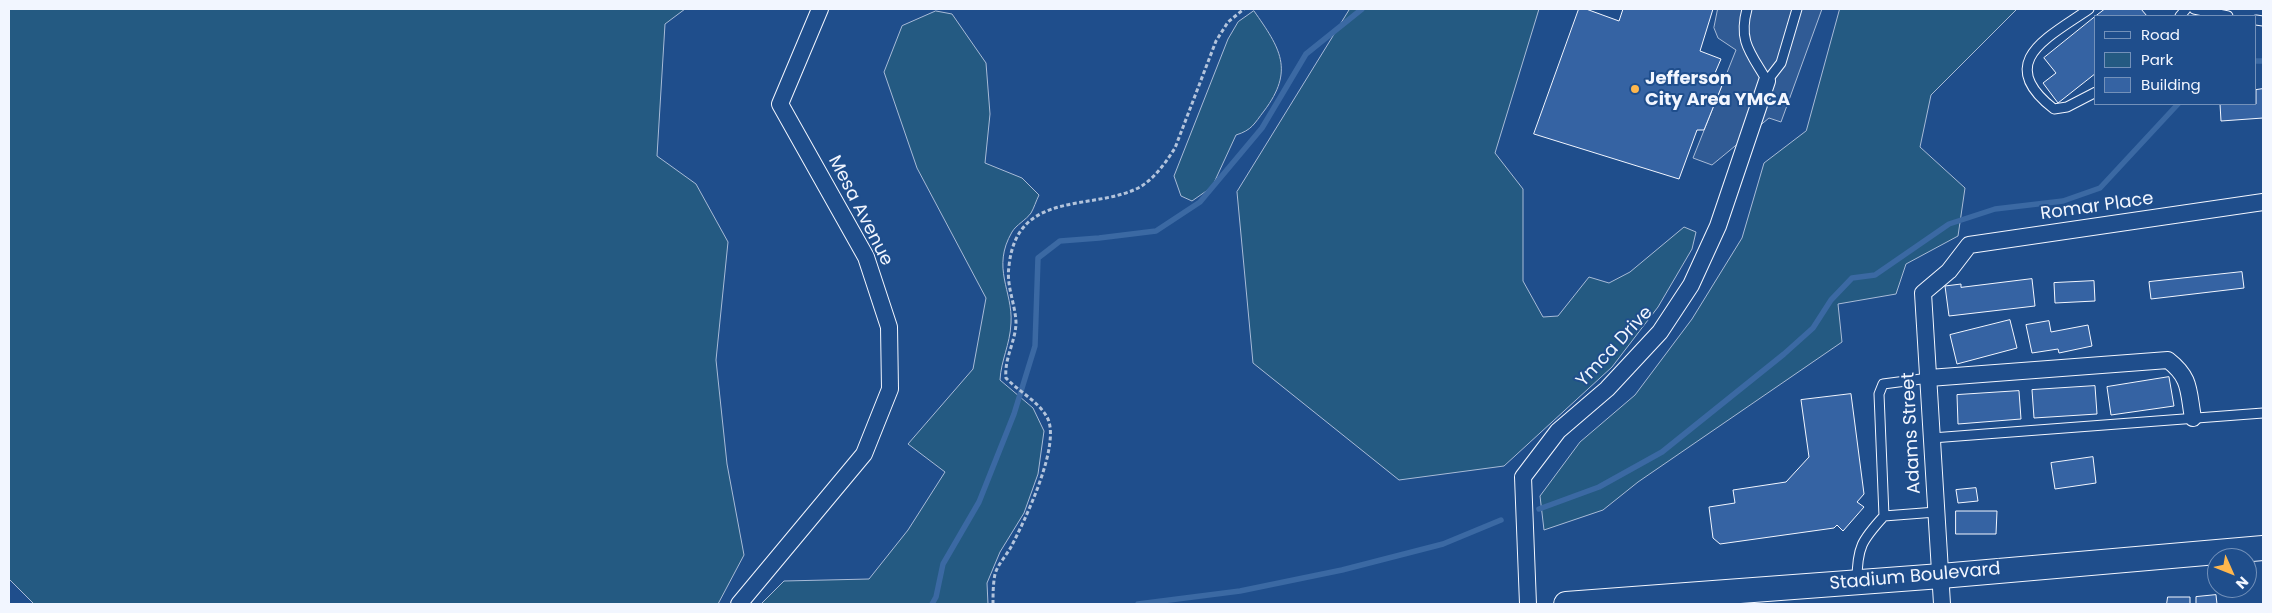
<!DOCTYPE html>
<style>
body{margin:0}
#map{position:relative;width:2272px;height:613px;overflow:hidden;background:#1f4e8c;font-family:Poppins,sans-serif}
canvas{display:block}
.frame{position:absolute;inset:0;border:10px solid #f2f6ff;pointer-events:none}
.legend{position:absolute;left:2094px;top:15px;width:162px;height:90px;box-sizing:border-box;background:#1f4e8c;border:1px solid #7391ba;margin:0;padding:6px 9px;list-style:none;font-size:15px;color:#f2f6ff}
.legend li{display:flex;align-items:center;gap:10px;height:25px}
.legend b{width:25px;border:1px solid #7391ba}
.north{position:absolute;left:2207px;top:548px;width:50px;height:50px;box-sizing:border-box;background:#1f4e8c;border:1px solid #7391ba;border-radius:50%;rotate:134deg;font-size:14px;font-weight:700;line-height:20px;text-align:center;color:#f2f6ff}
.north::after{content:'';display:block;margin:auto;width:18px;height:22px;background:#ffb74d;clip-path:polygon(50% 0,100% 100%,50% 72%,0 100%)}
</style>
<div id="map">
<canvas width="2272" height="613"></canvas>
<div class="frame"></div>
<ul class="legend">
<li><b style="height:6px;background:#1f4e8c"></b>Road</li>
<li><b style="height:14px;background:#245a82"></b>Park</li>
<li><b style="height:14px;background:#3563a3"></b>Building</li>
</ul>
<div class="north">N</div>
</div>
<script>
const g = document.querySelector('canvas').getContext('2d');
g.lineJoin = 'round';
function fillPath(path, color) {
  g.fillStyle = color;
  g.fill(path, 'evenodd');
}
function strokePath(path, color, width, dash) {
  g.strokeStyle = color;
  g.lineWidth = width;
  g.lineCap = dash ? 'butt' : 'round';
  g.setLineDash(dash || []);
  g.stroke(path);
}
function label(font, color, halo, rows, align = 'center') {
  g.font = font + ' Poppins,sans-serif';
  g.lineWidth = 4;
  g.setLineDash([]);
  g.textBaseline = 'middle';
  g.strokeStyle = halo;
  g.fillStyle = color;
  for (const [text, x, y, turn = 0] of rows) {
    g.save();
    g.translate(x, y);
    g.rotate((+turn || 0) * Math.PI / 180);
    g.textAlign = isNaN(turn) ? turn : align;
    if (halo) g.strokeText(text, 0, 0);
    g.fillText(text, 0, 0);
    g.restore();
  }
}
const green = new Path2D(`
 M9,9H685L665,24L657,156L696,184L728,242L716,360L727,464L744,555L718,604H34L9,579Z
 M1350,9H1539L1495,153L1523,189V281L1543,317L1558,316L1589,277L1609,283L1630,272L1684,227L1696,232L1692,249L1658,307L1612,367L1504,466L1399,480L1253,363L1237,192Z
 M1840,9H2017L1931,95L1920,147L1965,188L1958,236L1906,264L1896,294L1838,304L1842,342L1638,482L1603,510L1544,530L1540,496L1580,442L1635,395L1692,319L1742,238L1764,163L1806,131Z
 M936,11L952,14L986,63L990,114L985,163L1022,178L1039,195C1036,201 1034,208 1031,213C1026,220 1016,225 1012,232C991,268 1013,291 1011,323C1010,345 1001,360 1000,380L1033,408L1044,431L1038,474L1024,513L1000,552L987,583L988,604H761L784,581L869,579L908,530L945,472L908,444L973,369L986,298L917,168L884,72L902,26Z
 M1254,11C1280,48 1295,70 1264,111C1254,124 1252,130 1236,135L1212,187L1192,201L1181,196L1174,176L1228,39L1238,22Z`);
const parking = new Path2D(`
 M1718,9H1822L1781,122L1769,118L1712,165L1693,158L1736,50L1718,38L1714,28Z`);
const stream = new Path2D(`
 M2256,61H2263
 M1539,509L1599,487L1662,452L1784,354L1813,328L1831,300L1852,278L1875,275L1949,224L1995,209L2063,201L2100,188L2178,104
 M932,604L936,597L943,564L979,502L1014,414L1035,346L1038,258L1060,241L1099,238L1156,231L1200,202L1262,128L1306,54L1362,9
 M1138,604L1240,591L1342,570L1443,544L1501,520`);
const building = new Path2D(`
 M1579,9H1586L1619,21L1623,9H1713L1700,51L1721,59L1715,73L1725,78L1704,130H1697L1679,179L1534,134Z
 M2105,9H2141L2147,16H2096Z
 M2096,16V73L2058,103L2043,83L2056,73L2044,58Z
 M2263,89V118L2221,121L2220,104H2256V90Z
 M2242,272L2244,288L2151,299L2149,282Z
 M2032,279L2035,306L1949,316L1945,286L1961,284V287Z
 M2094,281L2095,301L2055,303L2054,283Z
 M2010,320L2017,348L1957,364L1950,335Z
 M2049,321L2051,332L2088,325L2092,346L2059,353L2058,349L2032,353L2026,325Z
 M2169,377L2174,406L2111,415L2107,387Z
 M2095,386L2097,414L2034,418L2032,390Z
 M2019,391L2021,419L1958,424L1957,395Z
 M1851,394L1864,494L1857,502L1864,507L1843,531L1837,525L1834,528L1720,544L1713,538L1709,507L1735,503L1733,490L1786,482L1809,457L1801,400Z
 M2093,457L2096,483L2055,489L2051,463Z
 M1976,488L1978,501L1958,503L1956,490Z
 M1956,511H1997L1996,534H1956Z
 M2216,595L2217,604H2196V597Z
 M2168,597H2190V604H2167Z`);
const path = new Path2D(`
 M993,604C993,594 993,584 995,574C998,564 1006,556 1011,547C1024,522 1062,444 1047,417C1038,401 1018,391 1006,378C1004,358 1016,341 1016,322C1015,303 1006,285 1009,266C1017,188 1093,212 1140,187C1155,178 1166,162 1175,148L1216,41L1228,22L1244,9`);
const service = new Path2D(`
 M1747,9C1738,42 1751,53 1767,81L1781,63L1797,9
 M2089,9C2049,37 1993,62 2054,109L2067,107L2096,92
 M2194,9L2228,16
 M2180,16L2186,9
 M2256,20L2263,21
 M1932,438L2263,413
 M1884,516L1936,512
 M1857,581C1857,547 1862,540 1884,516L1879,394L1883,384L1929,378`);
const minor = new Path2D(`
 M1929,378L2168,360C2191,378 2188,390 2193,418
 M739,604L864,454L890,389L889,327L866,257L780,104L820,9
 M1528,604L1523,477L1558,431L1607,389L1660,332L1691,285L1718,226L1767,81
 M1942,604L1923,293L1949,271L1969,245L2263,202`);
const secondary = new Path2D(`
 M1566,604L1941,576L2263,548`);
const markers = [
 [1635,89,5,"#ffb74d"]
];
const poiNames = [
 ["Jefferson",1645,79],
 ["City Area YMCA",1645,100]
];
const streetNames = [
 ["Romar Place",2097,207,-8],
 ["Mesa Avenue",860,211,63],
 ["Ymca Drive",1615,347,-47],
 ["Adams Street",1912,433,-93],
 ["Stadium Boulevard",1915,577,-5]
];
fillPath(green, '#245a82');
strokePath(green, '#a8bbd7', 1);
fillPath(parking, '#305b95');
strokePath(parking, '#a8bbd7', 1);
strokePath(stream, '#3b69a3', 5.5);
fillPath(building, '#3563a3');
strokePath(building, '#f2f6ff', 1);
strokePath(service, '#f2f6ff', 11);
strokePath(minor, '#f2f6ff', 18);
strokePath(secondary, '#f2f6ff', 26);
strokePath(path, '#b3c4dc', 3, [4, 2.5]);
strokePath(service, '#1f4e8c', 9);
strokePath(minor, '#1f4e8c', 16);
strokePath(secondary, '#1f4e8c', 24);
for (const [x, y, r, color] of markers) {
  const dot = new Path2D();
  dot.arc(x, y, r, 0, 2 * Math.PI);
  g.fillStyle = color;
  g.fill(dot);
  strokePath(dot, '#1f4e8c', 2);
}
label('bold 18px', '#f2f6ff', '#1f4e8c', poiNames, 'left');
label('18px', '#f2f6ff', '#1f4e8c', streetNames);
</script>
